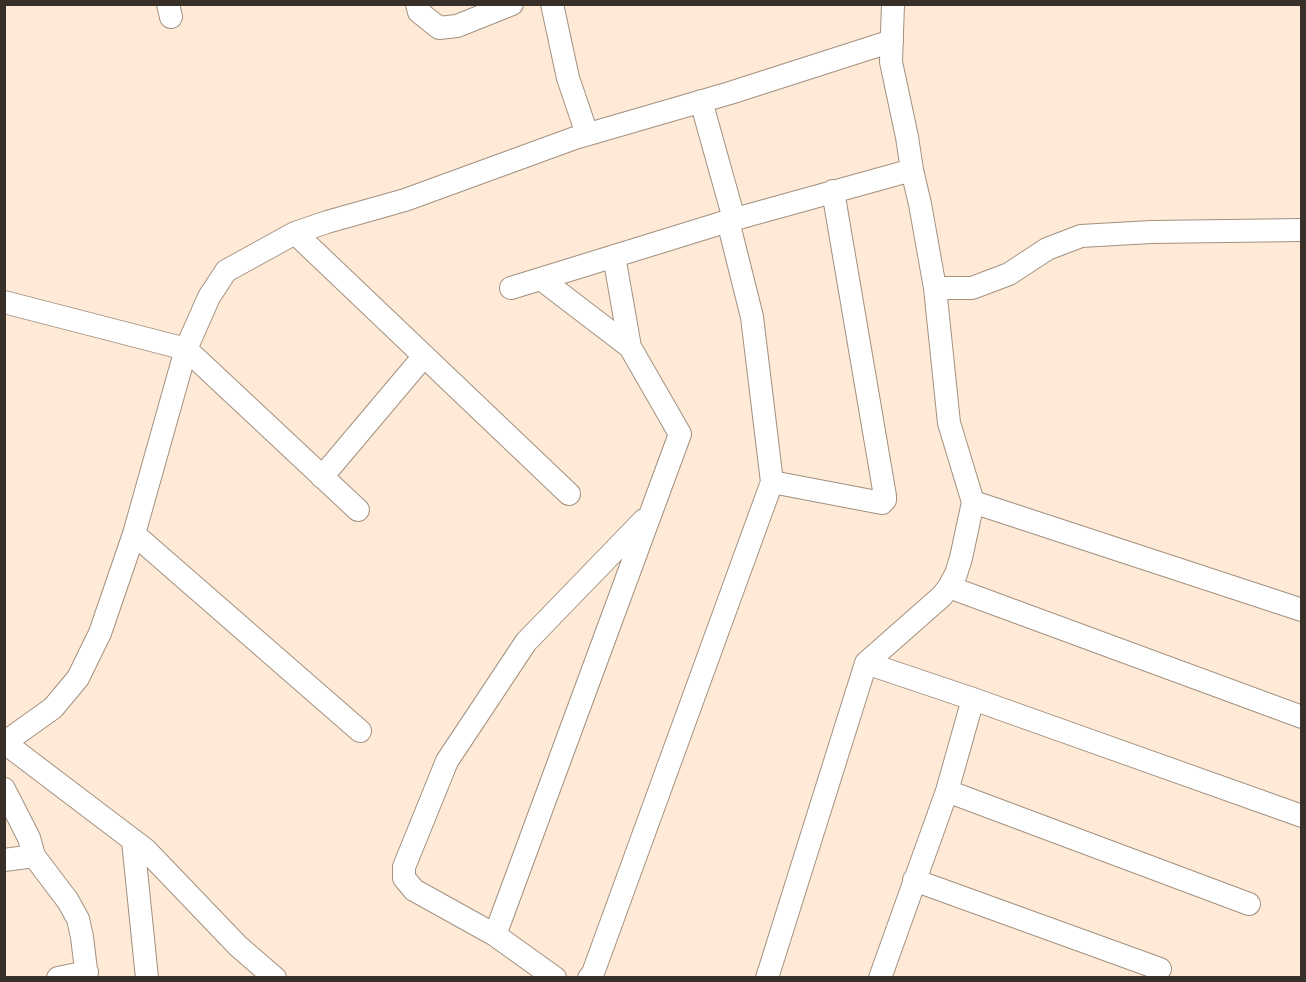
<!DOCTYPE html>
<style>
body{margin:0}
#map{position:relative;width:1306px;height:982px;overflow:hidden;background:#feead7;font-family:Commissioner,sans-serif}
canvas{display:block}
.frame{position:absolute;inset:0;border:6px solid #372f28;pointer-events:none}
</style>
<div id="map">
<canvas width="1306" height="982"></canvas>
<div class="frame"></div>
</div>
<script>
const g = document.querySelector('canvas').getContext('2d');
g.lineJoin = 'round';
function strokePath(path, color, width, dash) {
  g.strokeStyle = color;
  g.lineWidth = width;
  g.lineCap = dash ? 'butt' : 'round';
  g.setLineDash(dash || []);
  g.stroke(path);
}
const minor = new Path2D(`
 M168,4L171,17
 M417,4L419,12L439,28L457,26L512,4
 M552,4L568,78L587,134
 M701,101L734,219
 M728,221L752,317L772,482
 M295,233L569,494
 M541,279L630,347
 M511,288L728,221L912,170
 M935,288H972L1009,274L1047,249L1081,236L1151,232L1302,230
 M4,302L186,349L358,510
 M322,477L424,356
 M973,502L1302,610
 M134,534L360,731
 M949,587L1302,717
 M866,663L973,699L1302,816
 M4,743L53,708L78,678L100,633L134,534L186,349L209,297L226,271L295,233L327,222L405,200L575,138L730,93L892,41
 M5,743L146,850L238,946L275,978
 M4,789L29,838L34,856L68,901L78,919L82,937L87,978
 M947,791L1249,904
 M133,841L147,978
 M4,860L34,856
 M914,880L1160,969
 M495,935L680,434L630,347L614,256
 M58,978L87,972
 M555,978L495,935L414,890L404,878V867L447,761L526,642L644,520
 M589,978L593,973L772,482L882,503L885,500V496L833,191
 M767,978L866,663L942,596L949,587L956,574L961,558L973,502L949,423L935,288L920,204L912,170L907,137L891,62L893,4
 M880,978L947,791L973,699`);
strokePath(minor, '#a3907f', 24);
strokePath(minor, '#fff', 22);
</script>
